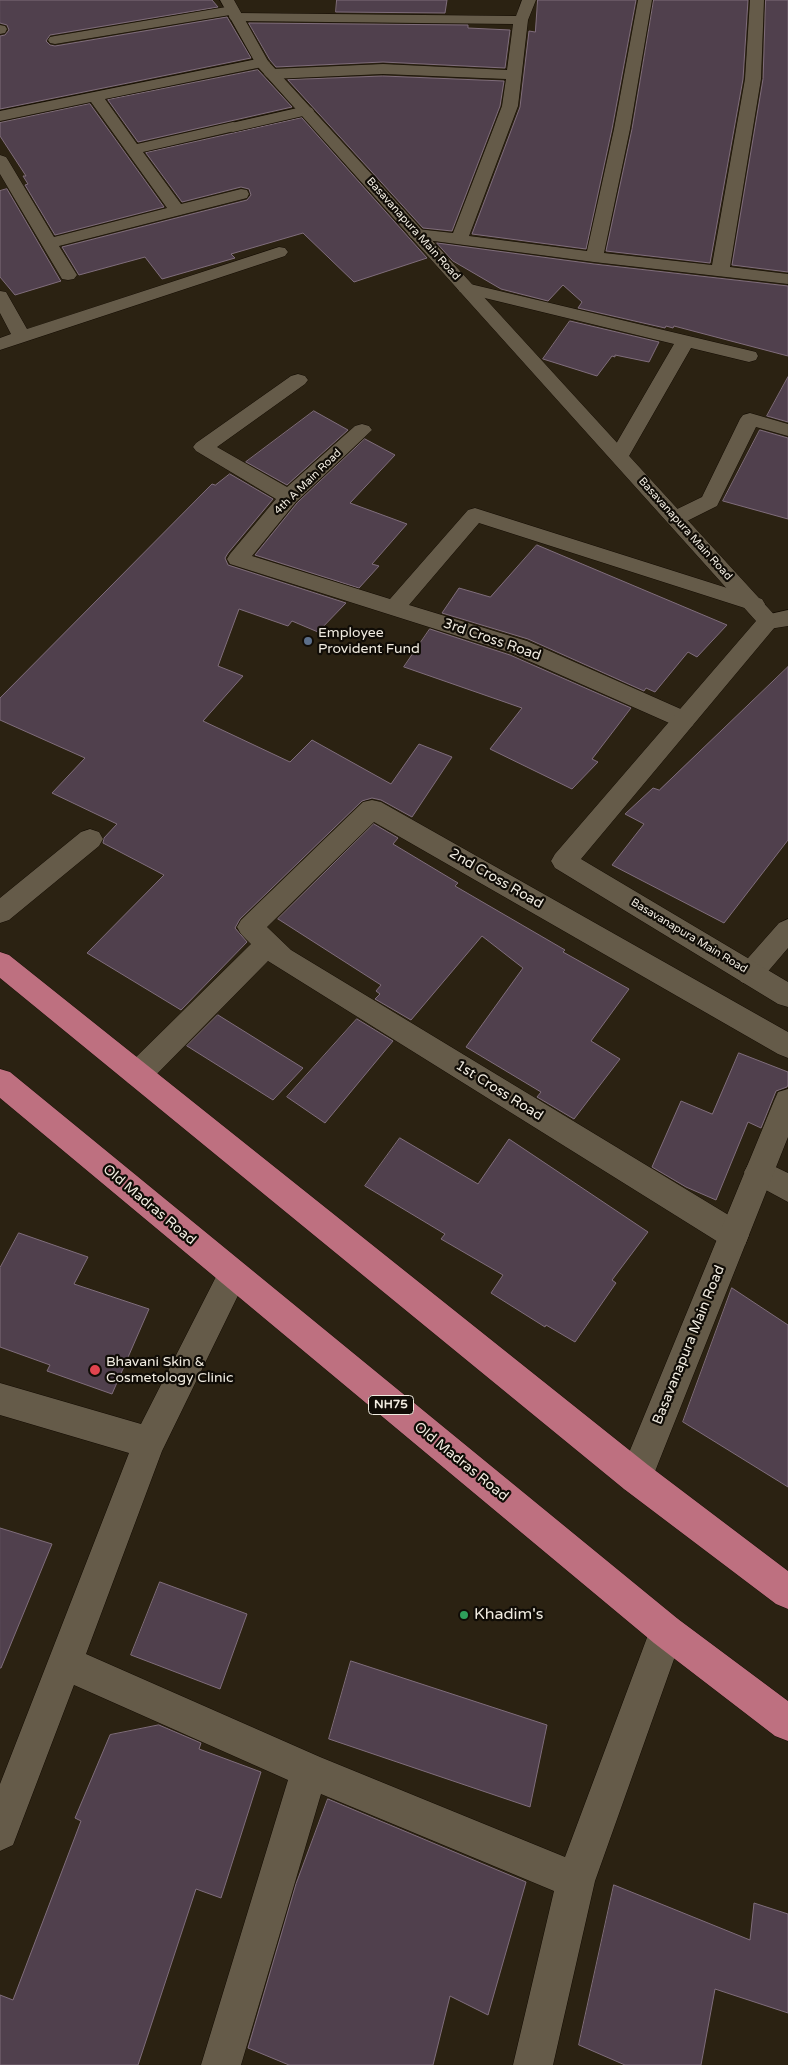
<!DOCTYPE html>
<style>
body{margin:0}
canvas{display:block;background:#2b2212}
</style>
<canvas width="788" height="2065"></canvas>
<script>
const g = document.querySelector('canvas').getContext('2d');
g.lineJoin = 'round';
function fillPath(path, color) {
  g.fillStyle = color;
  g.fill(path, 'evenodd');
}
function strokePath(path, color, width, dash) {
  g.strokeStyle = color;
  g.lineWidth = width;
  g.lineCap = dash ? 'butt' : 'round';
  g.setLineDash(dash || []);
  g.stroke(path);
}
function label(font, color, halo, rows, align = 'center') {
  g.font = font + ' "Varela Round",sans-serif';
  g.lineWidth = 4.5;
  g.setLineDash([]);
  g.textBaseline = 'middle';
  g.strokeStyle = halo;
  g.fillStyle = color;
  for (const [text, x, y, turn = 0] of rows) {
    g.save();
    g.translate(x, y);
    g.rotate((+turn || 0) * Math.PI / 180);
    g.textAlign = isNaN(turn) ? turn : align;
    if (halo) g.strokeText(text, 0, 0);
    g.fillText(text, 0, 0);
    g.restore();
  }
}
const building = new Path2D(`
 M0,0H212L218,7L50,35L46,41L50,45L55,46L227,17L251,58L0,109V36L5,35L9,30L7,25L0,23Z
 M337,0H447L445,13L336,12Z
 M538,0H636L612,129L586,249L472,234L520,107L529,31L535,32Z
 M654,0H748L743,79L710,263L606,251L632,129Z
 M766,0H788V272L732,265L763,79Z
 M249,23L468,25V28L510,30L505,68L383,62L276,67L270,60Z
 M258,70L292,107L138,142L108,100Z
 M383,76L504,81L500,106L452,231L423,228L288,80Z
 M90,104L164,207L55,235L25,185L28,184L23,176H26L0,136V123Z
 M302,118L427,258L354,282L303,233L231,254L235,258L162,279L145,257L79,275L62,247L247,200L251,195L249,189L241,187L182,202L146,153Z
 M7,189L60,280L61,281L15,295L0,277V191Z
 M437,243L594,264L788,286V356L674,326L673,328L666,326L665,328L578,308L582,302L563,285L548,301L501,289L453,261Z
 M570,321L659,342L649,362L615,355V357L612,356L597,376L543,359Z
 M788,377V422L767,416Z
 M314,411L348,430L287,485L246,462Z
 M760,430L788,438V519L723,501Z
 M365,439L395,455L350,503L407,524L372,564L379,566L359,588L255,555L297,503Z
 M230,474L273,499L228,553L225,558L228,565L346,603L318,632L292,621L288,626L239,609L218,666L243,676L203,721L290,762L312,740L391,784L419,744L452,757L412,817L381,800L372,798L362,801L240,919L235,928L247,942L181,1010L87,953L164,875L103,843L104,838L117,824L52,793L85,758L0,720V698L212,484L215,485Z
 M537,545L727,625L697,657L688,652L655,692L646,688L644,691L528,639L442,613L459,588L490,597Z
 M430,629L510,655L631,708L592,759L598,762L572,789L490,749L522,708L404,667Z
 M788,667V840L724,923L612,865L644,824L625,814L653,788L659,790Z
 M374,824L398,838L393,844L458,883L455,886L565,950L563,952L629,989L591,1041L620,1059L574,1119L537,1097L541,1092L466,1047L523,968L482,936L411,1020L375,999L380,994L376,991L381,985L278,919Z
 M218,1015L303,1068L273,1100L187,1046Z
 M357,1019L393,1041L325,1123L287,1097Z
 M739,1053L788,1072V1085L787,1087L776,1091L761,1128L748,1122L716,1200L686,1187L652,1167L681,1101L712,1114Z
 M400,1138L478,1184L509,1139L648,1232L612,1280L616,1283L575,1342L546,1325L545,1327L491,1293L503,1275L441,1239L445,1234L365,1186Z
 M19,1233L88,1257L74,1284L149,1309L112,1394L47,1371L50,1365L0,1347V1268Z
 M732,1288L788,1325V1487L683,1422Z
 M0,1528L52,1544L1,1668H0Z
 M160,1582L247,1614L220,1689L131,1655Z
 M351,1661L547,1725L530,1807L329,1739Z
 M159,1725L201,1743L199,1749L261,1772L221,1898L196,1889L138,2065H0V1995L13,2000L81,1821L75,1818L110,1735Z
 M328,1799L526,1882L488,2015L450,1996L433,2065H289L248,2048L296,1884Z
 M614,1885L750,1940L754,1903L788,1914V2013L715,1989L701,2065H625L579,2045Z`);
const service = new Path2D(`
 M306,106L312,108L314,111L312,114L233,132L227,130L225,127L227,124Z
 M90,829L99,832L103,839L99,846L9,920L0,923V898L81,832Z`);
const minor = new Path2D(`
 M522,0H536L528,20L518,106L469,236L587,251L614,129L638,0H652L630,129L604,253L712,265L745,79L750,0H764L761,79L730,267L788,274V284L594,262L411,238L408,234L411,230L417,229L453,233L502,106L506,79L383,74L272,79L267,77L264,74L267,71L272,69L383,64L507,70L513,24L236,21L231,20L229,17L230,15L55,44L50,43L48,40L50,37L55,36L232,6L237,7L239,10L237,13L516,16Z
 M0,25L5,26L7,29L5,33L0,34Z
 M262,58L267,60L270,63L267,66L105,99L137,144L233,122L239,124L241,127L239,130L143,152L181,204L241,189L247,190L249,194L247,198L59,246L77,275L74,279L68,280L62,279L0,174V155L6,157L8,160L54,237L167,208L91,102L0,121V111Z
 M279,247L285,248L288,252L285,256L0,350V338L11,334L0,313V291L6,292L27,329Z
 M466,283L756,352L758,356L756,360L749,362L691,348L629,456L626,460L619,462L612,460L609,456L674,344L460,292L457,288L460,284Z
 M298,374L305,376L308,380L305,384L217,447L287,487L355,426L362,424L369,426L372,430L296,502L252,556L390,599L468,510L475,508L762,599L765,604L762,609L754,611L479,523L409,605L527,641L692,714L696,720L692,726L684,729L676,726L511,653L230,564L227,559L230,554L276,499L196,451L193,447L196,443L291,376Z
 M750,413L788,424V436L756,427L717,506L683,523L676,525L669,523L666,518L669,513L702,497L740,419L743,415Z
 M788,610V626L769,629L761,626L758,621L761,616Z
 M372,800L381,802L788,1032V1058L778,1054L374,822L267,927L291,950L745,1225L749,1235L745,1245L734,1249L723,1245L268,961L148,1083L138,1086L128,1083L124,1074L128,1065L251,944L241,934L237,927L241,920L363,802Z
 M788,919V948L759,982L750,985L741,982L737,974L741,966L779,923Z
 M759,1159L788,1173V1202L749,1181L744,1172L749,1163Z
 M233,1261L244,1265L248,1275L162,1451L86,1654L320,1757L565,1857L654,1619L666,1613L678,1619L684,1631L595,1881L553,2065H513L554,1891L321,1794L241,2065H201L288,1780L74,1685L13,1845L0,1851V1784L129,1453L0,1415V1383L141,1424L222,1265Z`);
const tertiary = new Path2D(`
 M220,0H234L268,61L780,621L581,859L788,982V1007L778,1004L555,868L551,861L555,854L756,621L257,66Z
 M788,1089V1137L648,1489L636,1494L624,1489L619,1477L774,1101L778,1092Z`);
const trunk = new Path2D(`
 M0,952L9,955L648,1465L788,1571V1609L776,1604L624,1489L0,978Z
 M0,1069L10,1072L678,1619L788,1701V1741L775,1736L654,1643L0,1098Z`);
const markers = [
 [308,641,5,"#5c6f8a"],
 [95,1370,6,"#e0444e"],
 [464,1615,5,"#2e9e5b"]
];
const farStreetnames = [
 ["Basavanapura Main Road",413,229,48],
 ["4th A Main Road",308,482,-44],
 ["Basavanapura Main Road",685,529,48],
 ["Basavanapura Main Road",689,936,31]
];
const shields = [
 [391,1405,45]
];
const shieldNames = [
 ["NH75",391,1405]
];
const poiNames = [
 ["Employee",318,633],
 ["Provident Fund",318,649],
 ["Bhavani Skin &",106,1362],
 ["Cosmetology Clinic",106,1378]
];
const streetNames = [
 ["3rd Cross Road",492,640,19],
 ["2nd Cross Road",496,879,30],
 ["1st Cross Road",499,1091,32],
 ["Old Madras Road",149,1205,40],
 ["Basavanapura Main Road",689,1345,-68],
 ["Old Madras Road",461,1462,39]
];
const nearPoinames = [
 ["Khadim's",474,1615]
];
fillPath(building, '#50404d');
strokePath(building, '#7f6d7b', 1);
strokePath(service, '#130b01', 1);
strokePath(minor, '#130b01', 1);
strokePath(tertiary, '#130b01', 1);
strokePath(trunk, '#130b01', 1);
fillPath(service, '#655b49');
fillPath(minor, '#655b49');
fillPath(tertiary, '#655b49');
fillPath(trunk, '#be7080');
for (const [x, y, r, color] of markers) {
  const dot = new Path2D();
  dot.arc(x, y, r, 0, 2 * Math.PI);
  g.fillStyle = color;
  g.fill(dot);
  strokePath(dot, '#100c06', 2);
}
label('11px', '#f1ece1', '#100c06', farStreetnames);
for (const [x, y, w] of shields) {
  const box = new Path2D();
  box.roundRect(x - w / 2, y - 9.5, w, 19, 4);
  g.fillStyle = '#100c06';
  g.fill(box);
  strokePath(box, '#f1ece1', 1);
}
label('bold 12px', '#f1ece1', null, shieldNames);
label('14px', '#f1ece1', '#100c06', poiNames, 'left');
label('14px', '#f1ece1', '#100c06', streetNames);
label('16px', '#f1ece1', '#100c06', nearPoinames, 'left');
</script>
